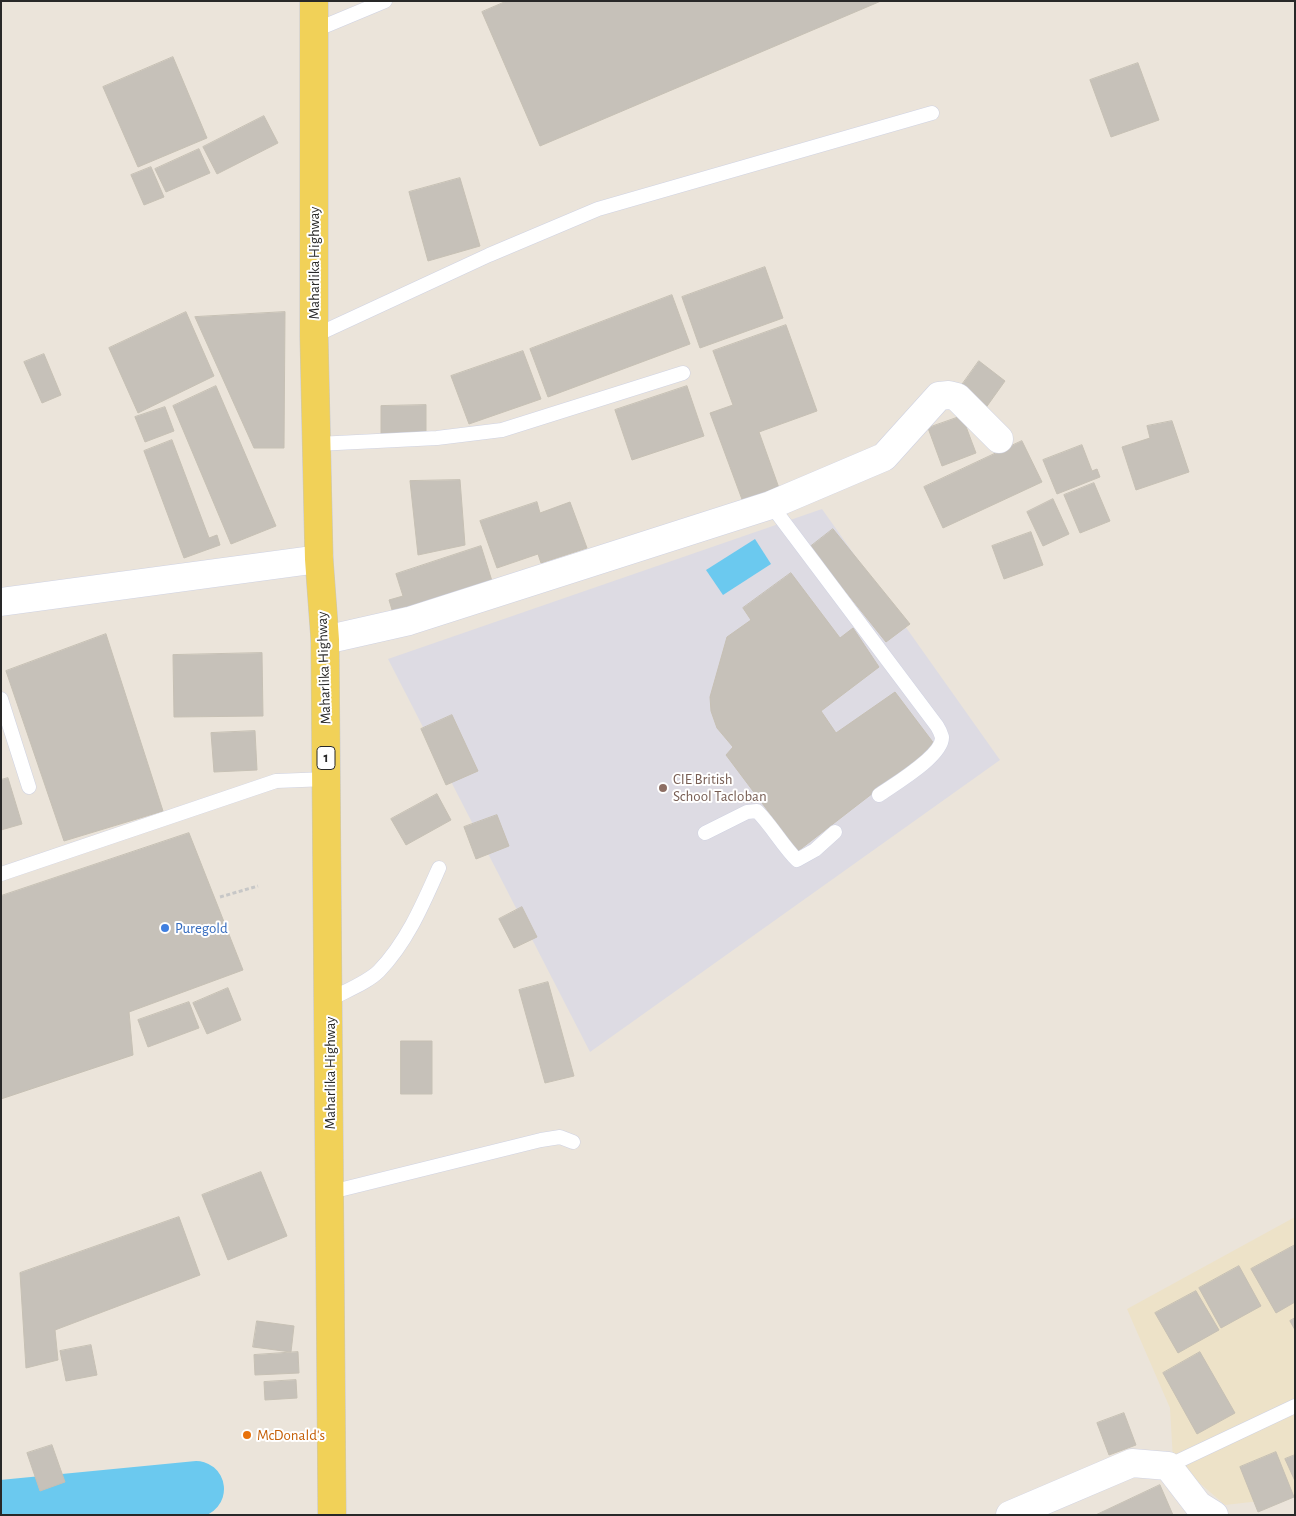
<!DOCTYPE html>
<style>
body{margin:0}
#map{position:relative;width:1296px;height:1516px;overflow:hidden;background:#ebe4da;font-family:"Alegreya Sans",sans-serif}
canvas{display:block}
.frame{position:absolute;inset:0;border:2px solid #282828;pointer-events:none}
</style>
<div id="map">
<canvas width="1296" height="1516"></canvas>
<div class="frame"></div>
</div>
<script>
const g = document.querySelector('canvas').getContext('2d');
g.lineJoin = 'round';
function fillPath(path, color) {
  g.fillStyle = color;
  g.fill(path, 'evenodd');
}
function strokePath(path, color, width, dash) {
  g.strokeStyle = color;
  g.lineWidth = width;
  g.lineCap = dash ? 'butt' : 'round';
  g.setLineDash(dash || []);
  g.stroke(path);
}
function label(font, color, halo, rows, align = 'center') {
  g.font = font + ' "Alegreya Sans",sans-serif';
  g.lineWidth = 4;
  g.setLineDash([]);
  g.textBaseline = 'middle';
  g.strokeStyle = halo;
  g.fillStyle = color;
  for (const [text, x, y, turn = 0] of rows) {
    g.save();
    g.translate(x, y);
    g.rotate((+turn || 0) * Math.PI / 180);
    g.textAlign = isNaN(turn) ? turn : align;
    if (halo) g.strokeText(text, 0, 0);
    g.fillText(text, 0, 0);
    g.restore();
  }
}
const industrial = new Path2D(`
 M822,509L1000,760L590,1052L388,659Z`);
const education = new Path2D(`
 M1295,1217V1497L1225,1505L1173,1460L1170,1408L1127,1309Z`);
const water = new Path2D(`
 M755,539L771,564L723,595L706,570Z`);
const river = new Path2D(`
 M1,1508L196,1489`);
const building = new Path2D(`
 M507,1H881L540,146L482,12Z
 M173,57L207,138L138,167L103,87Z
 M1138,63L1159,120L1111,137L1090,80Z
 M264,116L278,143L217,174L203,147Z
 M199,149L210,173L166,192L155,169Z
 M151,167L164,197L144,205L131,175Z
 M460,178L480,246L428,261L409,192Z
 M765,267L783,318L700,348L682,297Z
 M672,295L690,344L548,397L530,349Z
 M186,312L214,376L138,413L109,348Z
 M285,312L284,448H254L195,317Z
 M786,325L817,411L759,432L779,488L743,502L710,413L733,405L713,351Z
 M523,351L541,399L469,424L451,376Z
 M44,354L61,395L42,403L24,362Z
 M979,361L1005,381L985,409L959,389Z
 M216,386L276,526L231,544L173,406Z
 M687,386L704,436L632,460L615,410Z
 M426,405V436H381V406Z
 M165,407L174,431L145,442L135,417Z
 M962,416L976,453L942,466L928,428Z
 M1172,421L1189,472L1136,490L1122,447L1150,438L1147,426Z
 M172,440L209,538L217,535L220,545L184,558L144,451Z
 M1022,441L1042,482L943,528L924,487Z
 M1082,445L1092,471L1097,469L1100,477L1057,494L1043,460Z
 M460,480L465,545L418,555L410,481Z
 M1094,483L1110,521L1080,533L1064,495Z
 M1053,499L1069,534L1043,546L1027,512Z
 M537,502L540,513L570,502L587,548L541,563L538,554L497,568L480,521Z
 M833,529L910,624L886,642L810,547Z
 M1031,532L1043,565L1004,579L992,546Z
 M481,546L492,581L393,613L389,600L403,596L396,574Z
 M791,573L840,638L853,628L879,667L821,711L836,733L895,692L935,745L798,851L726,755L733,747L717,728L711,711L710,697L727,637L751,620L743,608Z
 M106,634L163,811L64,841L6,671Z
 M262,653L263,716L174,717L173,655Z
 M452,715L478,771L446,785L421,729Z
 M255,731L257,770L214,772L211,733Z
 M8,778L22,824L1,830V780Z
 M437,794L451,820L406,845L391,819Z
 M497,815L509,846L476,859L464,827Z
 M189,833L243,970L129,1012L133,1055L1,1099V896Z
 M522,907L537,937L514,948L499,919Z
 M548,982L574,1076L545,1083L519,990Z
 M228,988L241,1020L207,1034L193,1003Z
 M189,1002L199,1028L148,1047L138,1020Z
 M401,1041H432V1094H401Z
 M261,1172L287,1236L228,1260L202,1195Z
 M179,1217L200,1275L55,1330L58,1360L26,1368L20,1273Z
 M1295,1245V1302L1276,1313L1251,1269Z
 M1239,1266L1261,1306L1221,1328L1199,1288Z
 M1196,1291L1219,1330L1178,1353L1155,1313Z
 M1295,1318V1330L1290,1321Z
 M257,1321L294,1326L291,1352L253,1347Z
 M91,1345L97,1375L66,1381L60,1351Z
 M298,1352L299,1373L255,1375L254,1355Z
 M1200,1352L1235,1413L1197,1434L1163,1373Z
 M296,1380L297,1398L265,1400L264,1382Z
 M1124,1413L1136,1445L1109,1455L1097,1423Z
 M52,1445L65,1482L40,1491L27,1453Z
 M1276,1452L1294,1497L1258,1512L1240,1467Z
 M1295,1455V1481L1285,1459Z
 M1160,1485L1173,1515H1096Z`);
const path = new Path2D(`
 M220,897L258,886`);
const lane = new Path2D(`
 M313,31L385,1
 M314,336L489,255L598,209L932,113
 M317,444L437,438L502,430L683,373
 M771,505L937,726C939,729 941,734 942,737C943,756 893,785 879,795
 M1,699L29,787
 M705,833L747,812L757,811C772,826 782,845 797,860L815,850L835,832
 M1,874L276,781L327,779
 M329,1000C345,991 367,983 379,971C407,942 423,904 439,868
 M331,1192L541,1140L560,1137L573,1142
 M1168,1466L1295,1406`);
const street = new Path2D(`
 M1,602L319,559
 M325,640L409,621L771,505L884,457L939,396L949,395L957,397L999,439`);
const secondary = new Path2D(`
 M1010,1515L1132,1463L1168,1466L1198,1505L1214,1515`);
const primary = new Path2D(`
 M314,1V336L319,559L325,640L332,1515`);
const markers = [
 [663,788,5,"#8d6e63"],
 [165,928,5,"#3f7fe0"],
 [247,1435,5,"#e8710a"]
];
const shields = [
 [326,758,18]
];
const shieldNames = [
 ["1",326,758]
];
const streetNames = [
 ["Maharlika Highway",314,263,-90],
 ["Maharlika Highway",324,668,-92],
 ["Maharlika Highway",330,1073,-90]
];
const educationNames = [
 ["CIE British",673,779],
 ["School Tacloban",673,796]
];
const shopNames = [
 ["Puregold",175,928]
];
const foodNames = [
 ["McDonald's",257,1435]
];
fillPath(industrial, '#dddbe3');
fillPath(education, '#ede2c8');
fillPath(water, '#6bc9ef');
strokePath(river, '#6bc9ef', 56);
fillPath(building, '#c6c1b9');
strokePath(building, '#c6c0b4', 1);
strokePath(lane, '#cfd2e2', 15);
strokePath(street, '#cfd2e2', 29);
strokePath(secondary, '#cfd2e2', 29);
strokePath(primary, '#c7c7c7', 29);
strokePath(path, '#c7c7c7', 3, [4, 2.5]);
strokePath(lane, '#fff', 14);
strokePath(street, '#fff', 28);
strokePath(secondary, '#fff', 28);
strokePath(primary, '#f1d158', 28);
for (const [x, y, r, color] of markers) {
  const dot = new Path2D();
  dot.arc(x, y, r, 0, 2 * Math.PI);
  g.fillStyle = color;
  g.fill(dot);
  strokePath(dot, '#fff', 2);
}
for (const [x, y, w] of shields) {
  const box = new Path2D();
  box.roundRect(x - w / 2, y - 11.5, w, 23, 4);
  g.fillStyle = '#fff';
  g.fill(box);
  strokePath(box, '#282828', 1);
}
label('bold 14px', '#282828', null, shieldNames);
label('15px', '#282828', '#fff', streetNames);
label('15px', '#785e54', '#fff', educationNames, 'left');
label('15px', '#366cbe', '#fff', shopNames, 'left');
label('15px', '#c56008', '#fff', foodNames, 'left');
</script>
